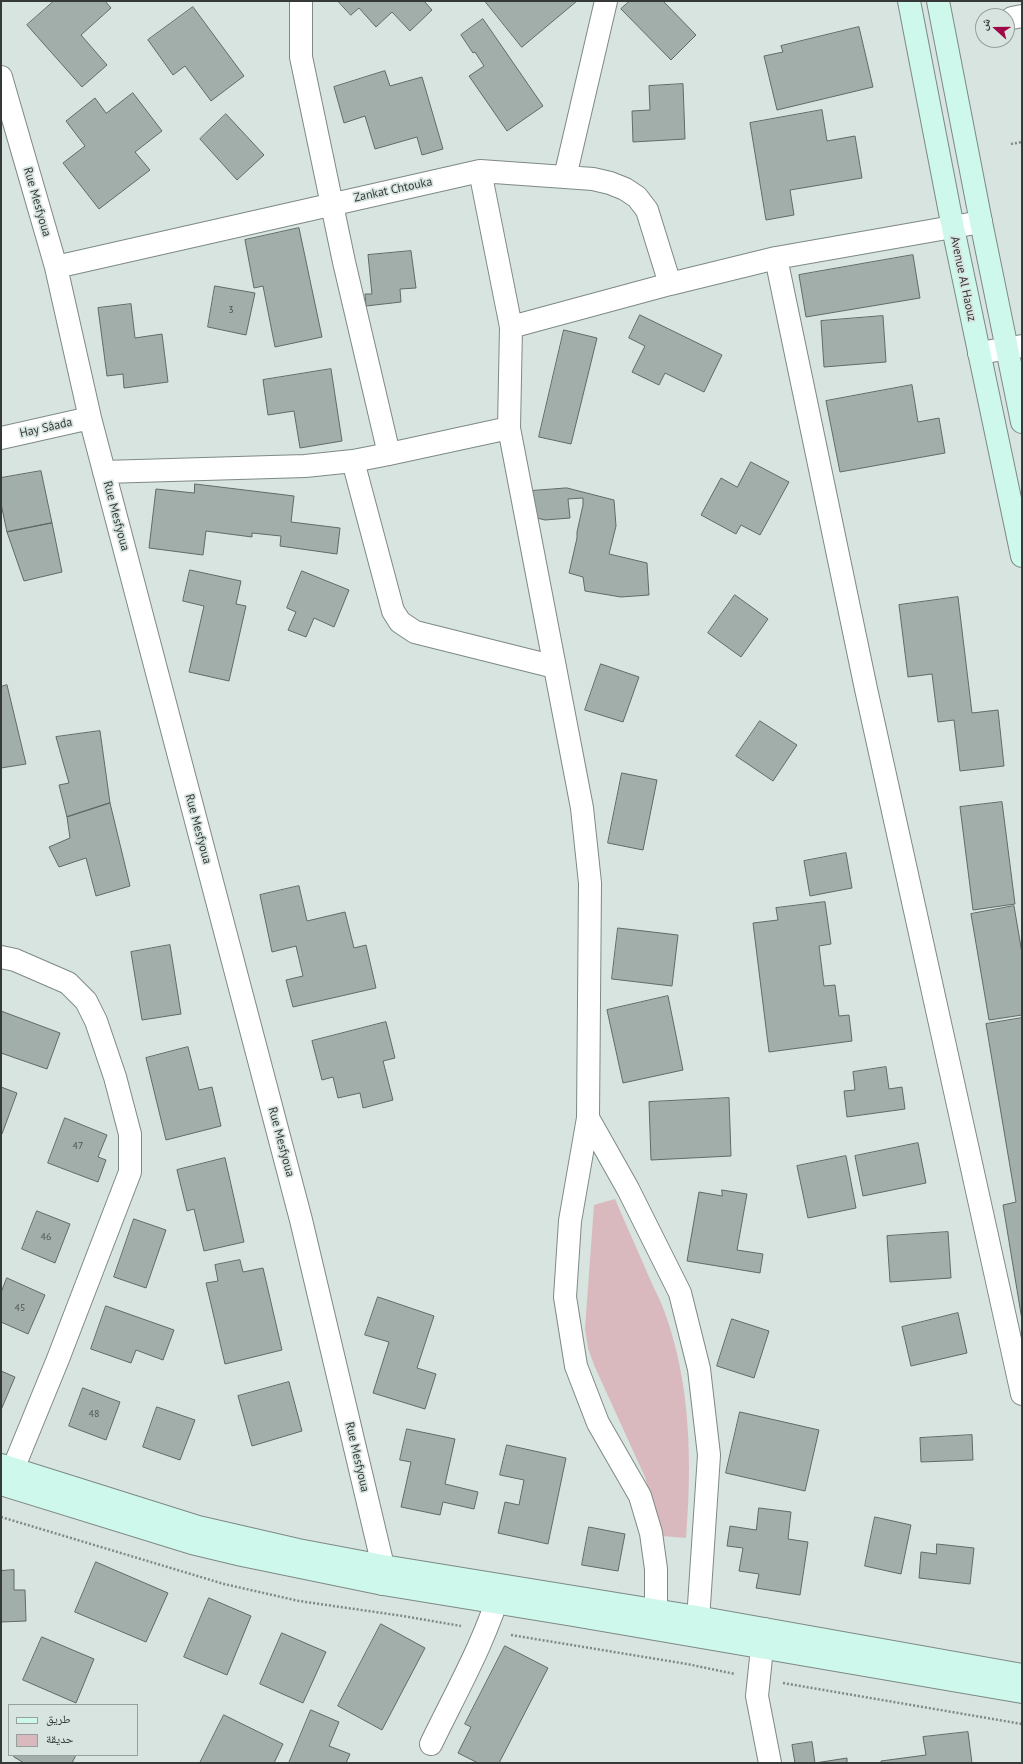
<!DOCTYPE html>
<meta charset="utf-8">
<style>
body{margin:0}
#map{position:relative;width:1023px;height:1764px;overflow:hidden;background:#d7e4df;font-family:"PT Sans","Noto Naskh Arabic",sans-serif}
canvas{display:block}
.frame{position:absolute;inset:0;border:2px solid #353938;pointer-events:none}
.legend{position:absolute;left:8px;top:1704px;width:130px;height:52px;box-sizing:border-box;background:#d7e4df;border:1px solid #96a09c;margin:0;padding:5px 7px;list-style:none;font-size:12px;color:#353938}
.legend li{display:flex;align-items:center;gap:8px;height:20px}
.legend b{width:20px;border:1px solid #96a09c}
.north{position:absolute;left:975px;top:8px;width:40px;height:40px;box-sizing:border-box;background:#d7e4df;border:1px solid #96a09c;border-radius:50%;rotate:291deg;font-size:11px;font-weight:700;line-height:16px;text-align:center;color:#353938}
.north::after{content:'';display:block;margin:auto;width:14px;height:18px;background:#a00547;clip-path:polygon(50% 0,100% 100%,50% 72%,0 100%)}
</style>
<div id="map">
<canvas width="1023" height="1764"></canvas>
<div class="frame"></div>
<ul class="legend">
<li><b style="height:5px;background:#cef8ec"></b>طريق</li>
<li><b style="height:11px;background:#d9b9be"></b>حديقة</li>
</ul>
<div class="north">ش</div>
</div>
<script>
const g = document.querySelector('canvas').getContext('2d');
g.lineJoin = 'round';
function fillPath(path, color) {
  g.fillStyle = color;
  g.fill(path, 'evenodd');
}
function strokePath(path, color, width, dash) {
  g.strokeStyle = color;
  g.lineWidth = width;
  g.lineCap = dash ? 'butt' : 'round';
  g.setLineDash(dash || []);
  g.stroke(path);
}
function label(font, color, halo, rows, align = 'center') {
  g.font = font + ' "PT Sans",sans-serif';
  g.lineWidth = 3.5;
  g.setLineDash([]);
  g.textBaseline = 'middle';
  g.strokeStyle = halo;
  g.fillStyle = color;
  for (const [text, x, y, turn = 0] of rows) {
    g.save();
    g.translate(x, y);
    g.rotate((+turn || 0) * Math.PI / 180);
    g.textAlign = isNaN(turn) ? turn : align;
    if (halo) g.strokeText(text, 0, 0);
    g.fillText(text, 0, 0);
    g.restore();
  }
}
const green = new Path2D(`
 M615,1199C626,1225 638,1251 649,1277C654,1289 661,1301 665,1313C691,1385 692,1463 686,1538L662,1536L645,1477L594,1365L588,1348L585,1329L594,1205Z`);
const building = new Path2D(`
 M54,1H105L111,8L81,35L107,65L82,87L27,25Z
 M338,1H424L432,10L410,31L392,12L376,27L359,8L351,15Z
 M485,1H577L522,47Z
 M630,1H663L696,35L671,60L621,9Z
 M193,7L244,76L211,101L185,66L173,75L148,40Z
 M483,19L543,106L507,131L469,76L484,66L475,52L473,53L461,35Z
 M859,27L873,87L777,110L764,56L783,52L781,46Z
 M385,71L390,86L422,77L443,149L422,155L417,137L375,149L365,116L344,123L334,87Z
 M683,84L685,139L633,142L632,111L650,110L649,86Z
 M133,93L162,131L135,152L150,170L99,209L63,163L85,146L66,121L95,98L106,113Z
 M822,110L827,141L855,136L862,178L790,190L794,215L766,220L750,123Z
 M226,114L264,155L237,180L200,139Z
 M299,228L322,337L275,347L263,286L254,288L245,240Z
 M411,251L416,288L400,289L401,302L366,306L365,294H372L368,255Z
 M913,255L920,298L806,317L799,275Z
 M215,286L255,293L246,335L208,327Z
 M131,304L135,338L162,334L168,382L124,388L123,374L107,376L98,308Z
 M640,315L722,355L704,392L665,373L659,385L632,372L645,346L629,338Z
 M883,316L886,362L824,367L821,321Z
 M564,330L597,338L571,444L539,437Z
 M331,369L342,441L300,448L294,411L268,415L263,380Z
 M912,385L918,422L939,418L945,453L840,472L826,401Z
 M751,462L789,482L760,535L741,525L736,534L701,515L721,478L737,487Z
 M41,471L52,523L7,532L1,504V478Z
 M195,484L294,496L291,522L340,528L337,554L280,546L281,536L252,533V537L206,531L203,555L149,548L156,489L194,493Z
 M567,488L614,500L616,526L609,554L647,563L649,595L621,597L585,591L583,577L569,573L577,538V532L583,505V498L568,499L570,518L545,520L533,517L531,491Z
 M52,523L62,572L24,581L7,532Z
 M190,570L241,581L236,604L246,606L229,681L189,672L204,606L183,601Z
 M302,571L349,590L334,627L314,618L306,637L288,630L296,612L287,608Z
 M735,595L768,619L741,657L708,633Z
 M958,597L972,713L998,710L1004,766L960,771L954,720L938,722L932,674L908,677L899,605Z
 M601,664L639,677L623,722L585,710Z
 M7,685L26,764L1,768V687Z
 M760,721L797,745L773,781L736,756Z
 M100,731L110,803L67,817L59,785L69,783L56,737Z
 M622,773L657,780L643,850L608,843Z
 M1002,802L1015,904L973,910L960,807Z
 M110,803L130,886L96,896L86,858L59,867L49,847L70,838L67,817Z
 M846,853L852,888L810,896L804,861Z
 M299,886L307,921L345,912L354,948L366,945L376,988L293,1007L286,980L303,976L296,946L272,952L260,895Z
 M825,902L831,944L819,946L824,986L835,985L839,1016L849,1015L852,1041L769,1052L753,923L778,920L776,908Z
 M1014,906L1022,953V1015L989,1020L971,914Z
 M618,928L678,935L672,986L612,979Z
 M170,945L181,1014L142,1020L131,952Z
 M668,996L683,1070L623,1083L607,1010Z
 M1,1011L60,1033L47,1069L1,1053Z
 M1022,1018V1320L1003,1205L1016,1202L986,1024Z
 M386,1022L395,1058L383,1061L393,1100L363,1108L360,1093L338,1098L333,1077L322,1080L312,1041Z
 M188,1047L199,1090L212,1087L221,1126L166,1140L146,1058Z
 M886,1067L889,1089L902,1087L905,1109L847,1117L844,1091L855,1090L853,1072Z
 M1,1087L17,1093L2,1134H1Z
 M729,1098L731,1156L651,1160L649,1102Z
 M65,1118L107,1135L98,1157L106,1160L98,1182L48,1163Z
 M918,1143L926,1183L863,1196L855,1156Z
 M846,1156L856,1208L808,1218L797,1166Z
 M225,1158L244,1242L204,1251L194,1209L187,1211L177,1170Z
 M722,1190L747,1194L737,1250L763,1254L760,1273L687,1261L699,1192L722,1196Z
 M37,1211L70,1224L55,1263L22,1249Z
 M134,1219L166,1230L146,1288L114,1277Z
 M948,1232L951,1278L890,1282L887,1236Z
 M240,1260L243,1272L263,1268L282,1350L225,1364L206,1283L218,1281L215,1265Z
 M7,1278L45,1295L28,1334L1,1322V1293Z
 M378,1297L434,1316L417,1368L436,1374L425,1409L373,1393L389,1342L365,1335Z
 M106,1306L174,1330L163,1360L136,1350L131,1363L91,1349Z
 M958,1313L967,1353L911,1366L902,1327Z
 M732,1319L769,1331L754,1378L717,1366Z
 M1,1371L15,1377L1,1410Z
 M289,1382L302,1431L252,1446L238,1396Z
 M83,1388L120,1402L106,1440L69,1426Z
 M157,1407L195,1420L180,1460L143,1447Z
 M740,1412L819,1430L805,1491L726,1473Z
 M407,1429L455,1439L445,1484L478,1492L474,1509L443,1502L440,1515L401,1507L411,1462L400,1460Z
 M972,1435L973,1460L921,1462L920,1438Z
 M507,1445L566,1458L548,1544L498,1533L505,1502L519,1505L524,1480L500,1475Z
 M759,1508L791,1512L788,1539L808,1542L800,1595L756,1588L759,1574L739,1571L743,1548L727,1546L730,1526L756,1530Z
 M875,1517L911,1525L901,1574L865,1566Z
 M589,1527L625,1534L618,1571L582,1565Z
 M937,1544L974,1548L970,1584L919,1578L921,1552L936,1554Z
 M96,1562L168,1593L146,1642L75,1612Z
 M14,1570V1590H25L26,1621L1,1622V1571Z
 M209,1598L251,1616L227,1675L184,1657Z
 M381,1624L425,1648L382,1730L338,1706Z
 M282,1633L326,1652L303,1703L260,1684Z
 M42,1637L94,1659L76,1703L23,1680Z
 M505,1646L548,1668L499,1763H478L458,1753L471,1727L465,1724Z
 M311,1710L339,1722L329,1746L350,1754L346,1763H289Z
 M224,1715L283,1744L274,1763H200Z
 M968,1732L972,1763H881V1761L926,1755L923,1737Z
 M812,1742L815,1763L847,1758V1763H795L792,1745Z
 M15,1755H76L72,1763H24L14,1757Z`);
const path = new Path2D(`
 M1011,144L1022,142
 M1,1517L224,1584L299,1601L403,1616L461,1626
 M511,1635L687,1664L735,1674
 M783,1683L1022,1724`);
const minor = new Path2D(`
 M301,1V57L344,262L389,454
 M1012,18L1022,16
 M1,77L56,267L90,418L301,1220L383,1566V1584
 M480,171L511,327L509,428L582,808L590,883L588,1118L570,1221L565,1297L576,1366L598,1423L640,1496L651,1533L656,1569V1611
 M565,177L606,1
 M776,258L866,689L1022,1394
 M56,267L480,171L593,179L610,183L625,189L637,197L647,210L670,284
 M511,327L670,284L776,258L981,222
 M979,353L1022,346
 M1,438L90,418
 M353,461L393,611L400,622L415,632L555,667
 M104,472L305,466L353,461L389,454L509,428
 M1,957L15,960L68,983L86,1001L96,1021L115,1077L130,1134V1172L58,1359L13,1469L5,1484
 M588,1118L628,1189L680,1293L699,1369L709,1455L697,1635
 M764,1629L757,1696L770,1763
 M431,1744C455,1694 487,1638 501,1586`);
const secondary = new Path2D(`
 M909,1L953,228L1022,556
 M938,1L981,222L1022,422
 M1,1465L198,1527L298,1550L383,1566L697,1617L1022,1675
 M1,1484L192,1543L242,1555L383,1584L573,1615L1022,1692`);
const numberNames = [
 ["3",231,310],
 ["47",78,1146],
 ["46",46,1237],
 ["45",20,1308],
 ["48",94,1414]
];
const streetNames = [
 ["Zankat Chtouka",393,190,-12],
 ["Rue Mesfyoua",37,202,74],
 ["Avenue Al Haouz",963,279,78],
 ["Hay Sâada",46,428,-13],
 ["Rue Mesfyoua",116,516,75],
 ["Rue Mesfyoua",198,829,75],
 ["Rue Mesfyoua",281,1142,75],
 ["Rue Mesfyoua",357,1457,77]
];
fillPath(green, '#d9b9be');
fillPath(building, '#a2aea9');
strokePath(building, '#606b67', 1);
strokePath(minor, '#7e8985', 24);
strokePath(secondary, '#7e8985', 24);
strokePath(path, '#818986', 2.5, [2, 2]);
strokePath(minor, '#fff', 22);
strokePath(secondary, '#cef8ec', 22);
label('10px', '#505654', null, numberNames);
label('12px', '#353938', '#d7e4df', streetNames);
</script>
